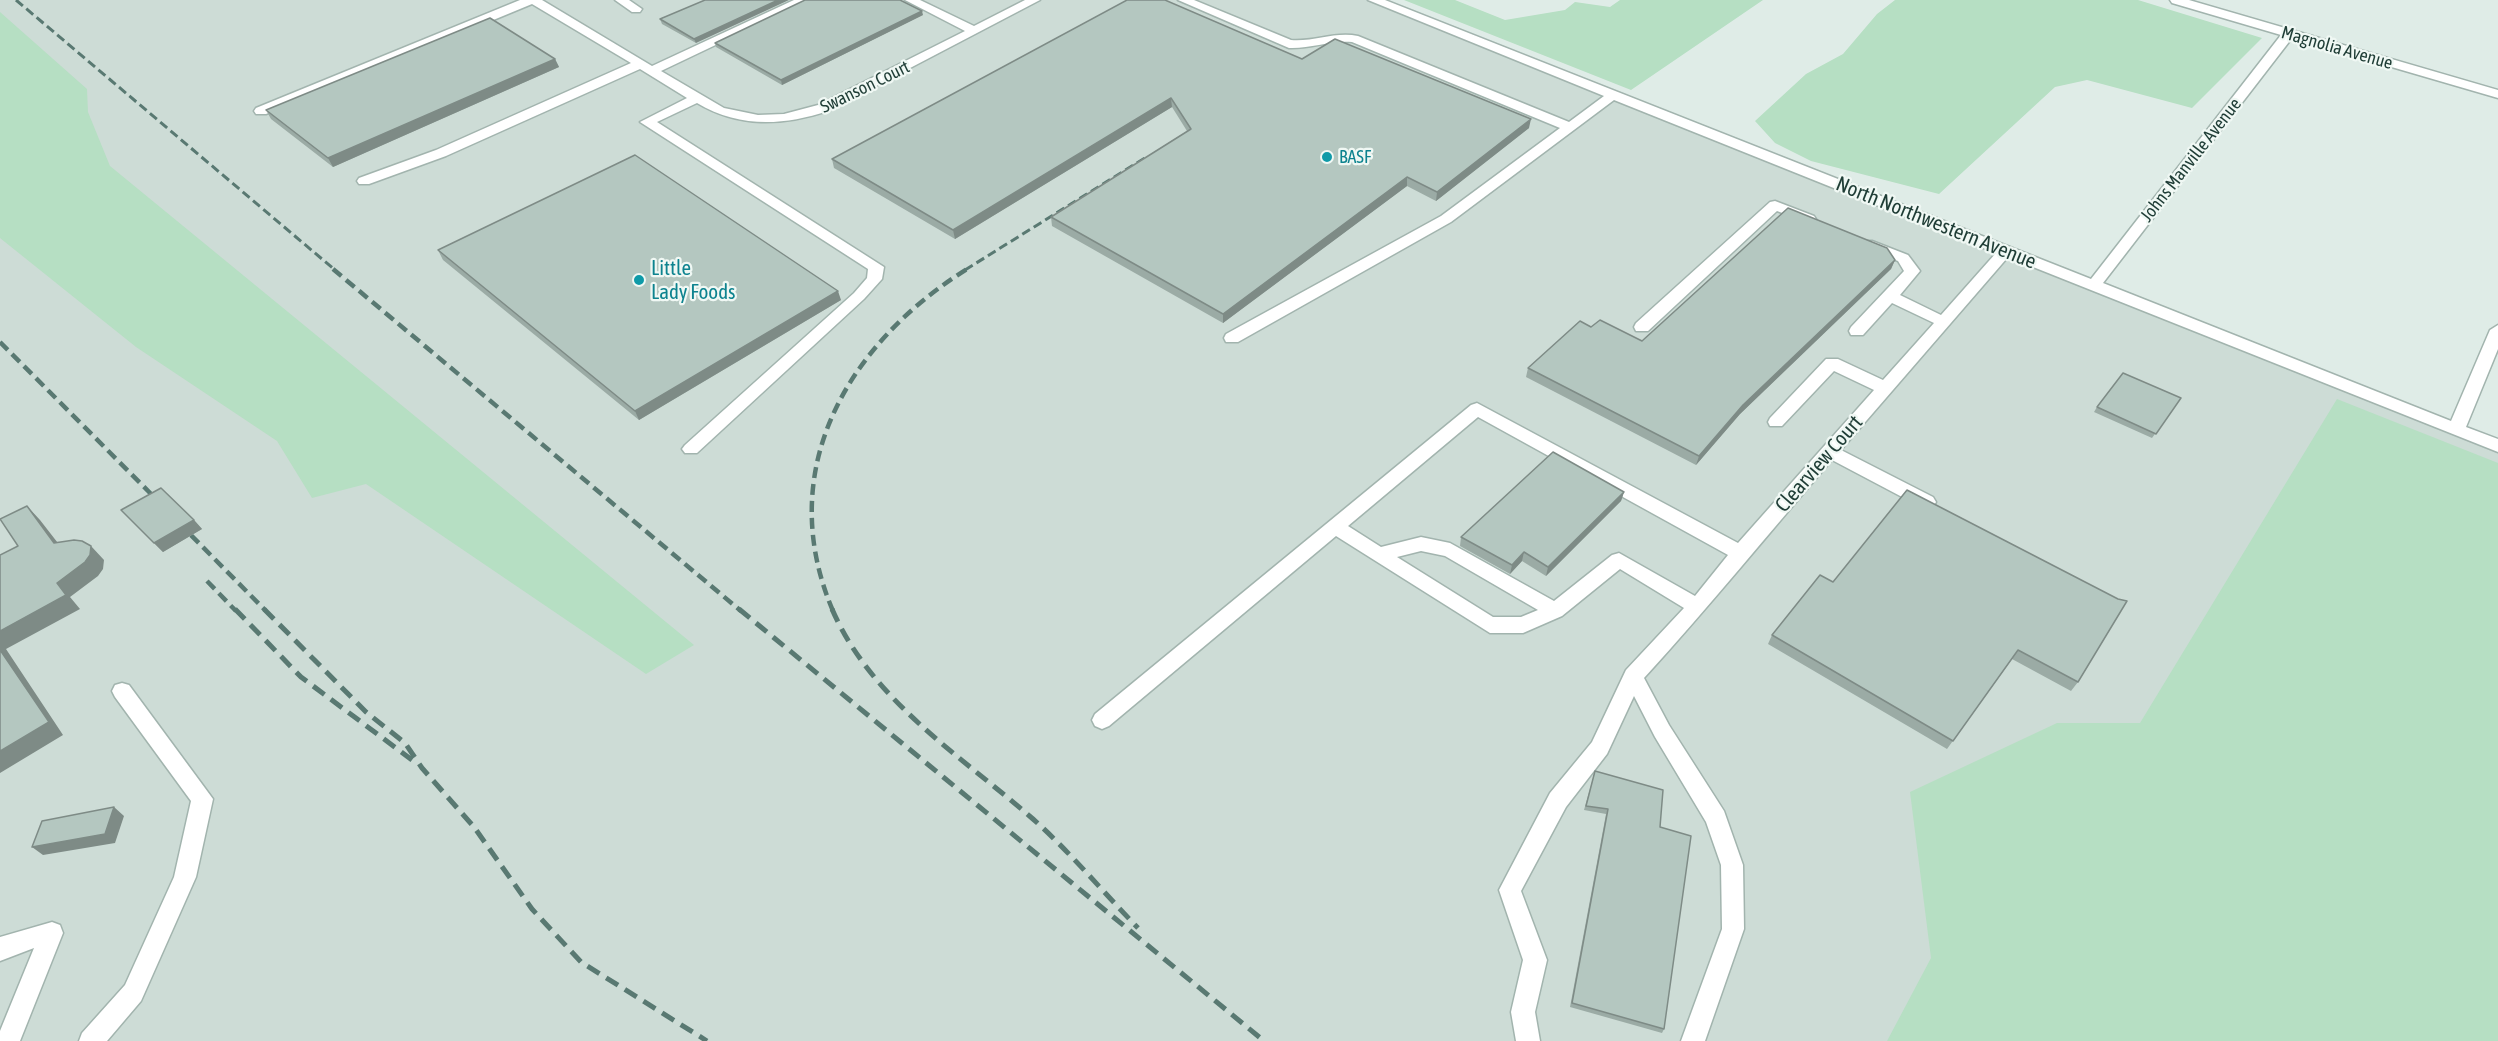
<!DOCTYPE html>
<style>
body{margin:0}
canvas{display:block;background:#dfece7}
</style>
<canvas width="2498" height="1041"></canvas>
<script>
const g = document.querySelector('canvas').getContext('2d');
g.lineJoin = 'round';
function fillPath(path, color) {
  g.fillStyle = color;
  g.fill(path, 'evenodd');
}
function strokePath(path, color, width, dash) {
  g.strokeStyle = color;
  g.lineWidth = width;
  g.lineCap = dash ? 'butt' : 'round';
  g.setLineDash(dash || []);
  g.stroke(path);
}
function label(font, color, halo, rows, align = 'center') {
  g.font = font + ' "Asap Condensed",sans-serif';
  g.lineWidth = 4.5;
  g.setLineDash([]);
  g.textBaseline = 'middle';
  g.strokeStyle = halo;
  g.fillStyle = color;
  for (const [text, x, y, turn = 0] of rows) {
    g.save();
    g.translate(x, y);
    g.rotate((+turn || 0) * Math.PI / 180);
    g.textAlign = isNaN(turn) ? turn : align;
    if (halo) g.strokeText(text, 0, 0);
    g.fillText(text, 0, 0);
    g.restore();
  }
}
const built = new Path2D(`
 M0,0H1384L2498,443V1041H0Z`);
const green = new Path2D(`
 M1404,0H1455L1505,20L1565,10L1575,2L1610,7L1620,0H1763L1631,90Z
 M1895,0H2138L2262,38L2192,108L2087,80L2055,87L1939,194L1811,161L1775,143L1755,121L1806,74L1843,54L1877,14Z
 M0,12L87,89L88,112L110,166L694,645L646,674L366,484L312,498L277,441L136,347L0,238Z
 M2337,399L2498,463V1041H1887L1931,958L1910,792L2057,723H2140Z`);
const minor = new Path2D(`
 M520,0H542L652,66L794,0H810L661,71L724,108L758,115L784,114L818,105L965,31L905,0H920L974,26L1025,0H1040L828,111C782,126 739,128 697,103L657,122L884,267L882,279L864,299L697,453H685L682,449L685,445L854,293L867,278L868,269L640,122L687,98L640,69L446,156L369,184H359L357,181L359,178L436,150L631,63L532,4L266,114H256L254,111L256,108Z
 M615,0H629L642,9L640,12H632Z
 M1178,0H1194L1291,40C1314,42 1336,31 1358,36L1569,122L1604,96L1368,0H1385L2091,279L2281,35L2172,3L2170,0H2189L2498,90V98L2292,38L2103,283L2451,421L2490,330L2498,325V349L2466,427L2498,439V452L2008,257L1841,450L1933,497L1936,502L1933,507L1927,509L1921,507L1832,460C1769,533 1709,607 1644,678L1669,725L1724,811L1743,865L1744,929L1705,1041H1681L1722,929L1721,865L1706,822L1655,737L1634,696L1607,754L1566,807L1521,891L1547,960L1535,1012L1540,1041H1516L1511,1012L1523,960L1499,890L1550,793L1592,742L1626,670L1684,608L1620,569L1562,616L1523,633H1490L1336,536L1109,726L1102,729L1095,726L1092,720L1095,714L1471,405L1477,403L1738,543L1874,390L1834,371L1782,426H1770L1768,422L1770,418L1826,359H1838L1883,380L1934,323L1892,303L1863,335H1851L1849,331L1851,327L1904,271L1898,261L1862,247L1860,244L1862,241H1872L1908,255L1920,271L1900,295L1941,315L1996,253L1614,100L1451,222L1238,342H1226L1224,338L1226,334L1441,216L1560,128L1352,42C1331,40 1310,49 1289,48ZM1478,417L1728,555L1695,596L1619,553L1612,555L1554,601L1450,543L1421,537L1381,547L1348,526ZM1421,551L1445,556L1538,610L1521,617H1493L1397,557Z
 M1775,201L1814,216L1816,219L1809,223L1777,211L1648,331H1636L1634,327L1636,323L1770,202Z
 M122,683L129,685L213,799L196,877L141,1001L107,1041H79L82,1033L125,985L174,877L191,801L115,697L112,691L115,685Z
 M52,922L60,925L63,933L20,1041H0V1031L34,948L0,961V937Z`);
const railFar2 = new Path2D(`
 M16,0L335,270
 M965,270L1148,156`);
const railFar1 = new Path2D(`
 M333,269L741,611
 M0,342L163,506
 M179,523L266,611
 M207,581L236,611
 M833,611C773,471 847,344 967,269`);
const rail = new Path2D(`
 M235,609L301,677L412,760
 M264,609L366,712L405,743L422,768L474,827L532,909L581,962L707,1041
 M739,609L1264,1041
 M832,609C871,700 961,756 1033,819C1070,852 1103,892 1138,928`);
const wall = new Path2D(`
 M705,0L696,43L662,24L660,19Z
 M923,15L782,85L716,47L715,43Z
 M555,59L559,67L333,167L271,119L266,110Z
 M1302,59L1529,128L1436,201L1407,186L1223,323L1052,226L1051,217L1187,131L1172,107L955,239L834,168L832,159Z
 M438,250L841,300L639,420L443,260Z
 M1895,260L1891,269L1740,414L1696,465L1526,377L1528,368L1591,327L1642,341Z
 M2181,398L2152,438L2094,412L2097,407Z
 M1907,490L2078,682L2071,691L2012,659L1947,749L1768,644L1772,635L1833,582Z
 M1624,492L1621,501L1546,576L1522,561L1510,574L1460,546L1461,537Z
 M121,510L194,520L202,529L163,552Z
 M1595,771L1660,827L1664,1029L1662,1033L1570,1007L1606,814L1584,810Z`);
const shadedWall = new Path2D(`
 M778,0H789L696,43L694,39Z
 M922,11L923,15L782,85L781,80Z
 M555,59L559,67L333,167L328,158Z
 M1171,98L1172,107L955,239L953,230Z
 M1531,119L1529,128L1436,201L1437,192Z
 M1407,177V186L1223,323V314Z
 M1895,260L1891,269L1740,414L1696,465L1699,456L1743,405Z
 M838,291L841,300L639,420L635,411Z
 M1624,492L1621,501L1546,576L1548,567Z
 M27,506L40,520L68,556L54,543Z
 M194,520L202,529L163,552L154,543Z
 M91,546L104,560L103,569L98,576L70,597L80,609L6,649L63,735L0,773V631L57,583Z
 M1524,552L1522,561L1510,574L1512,565Z
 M114,807L124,816L115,843L43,855L32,847Z`);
const building = new Path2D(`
 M705,0H778L694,39L660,19Z
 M805,0H900L922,11L781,80L715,43Z
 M1127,0H1165L1302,59L1335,39L1531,119L1437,192L1407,177L1223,314L1051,217L1191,129L1171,98L953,230L832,159Z
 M490,18L555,59L328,158L266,110Z
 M635,155L838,291L635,411L438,250Z
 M1788,208L1887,248L1895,260L1743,405L1699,456L1528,368L1580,321L1591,327L1600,320L1642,341Z
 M2123,373L2181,398L2156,434L2097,407Z
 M1553,452L1624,492L1548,567L1524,552L1512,565L1461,537Z
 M161,488L194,520L154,543L121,510Z
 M1907,490L2118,599L2127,601L2078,682L2018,650L1953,741L1772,635L1820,575L1833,582Z
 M27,506L54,543L74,540L82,541L91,546L90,555L85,562L57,583L66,595L0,631V555L18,546L0,519Z
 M0,650L49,722L0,751Z
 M1595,771L1663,790L1660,827L1691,836L1664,1029L1572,1003L1608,809L1586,806Z
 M114,807L105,834L32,847L42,821Z`);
const markers = [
 [1327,157,6,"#0f9aa8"],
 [639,280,6,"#0f9aa8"]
];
const farStreetnames = [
 ["Magnolia Avenue",2337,48,16],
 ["Swanson Court",865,87,-26],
 ["Johns Manville Avenue",2191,160,-52]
];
const farCulturenames = [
 ["BASF",1339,157]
];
const streetNames = [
 ["North Northwestern Avenue",1936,223,22],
 ["Clearview Court",1819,464,-49]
];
const cultureNames = [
 ["Little",651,268],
 ["Lady Foods",651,292]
];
fillPath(built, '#cddcd6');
fillPath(green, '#b6dfc3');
strokePath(minor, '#a2b4ae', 3);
fillPath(minor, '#fff');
strokePath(railFar2, '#597972', 3, [9, 4.5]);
strokePath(railFar1, '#597972', 4.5, [11, 6]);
strokePath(rail, '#597972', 5, [14, 8]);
fillPath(wall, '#9baba5');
fillPath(shadedWall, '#7e8b86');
fillPath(building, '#b4c7c0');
strokePath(building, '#7e8b86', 1.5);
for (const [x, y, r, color] of markers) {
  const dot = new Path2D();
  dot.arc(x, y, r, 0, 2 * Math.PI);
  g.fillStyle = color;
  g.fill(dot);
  strokePath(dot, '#f0f8f4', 2);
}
label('18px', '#1f3d36', '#f0f8f4', farStreetnames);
label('18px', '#0d838f', '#f0f8f4', farCulturenames, 'left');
label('21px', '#1f3d36', '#f0f8f4', streetNames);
label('21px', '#0d838f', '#f0f8f4', cultureNames, 'left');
</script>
